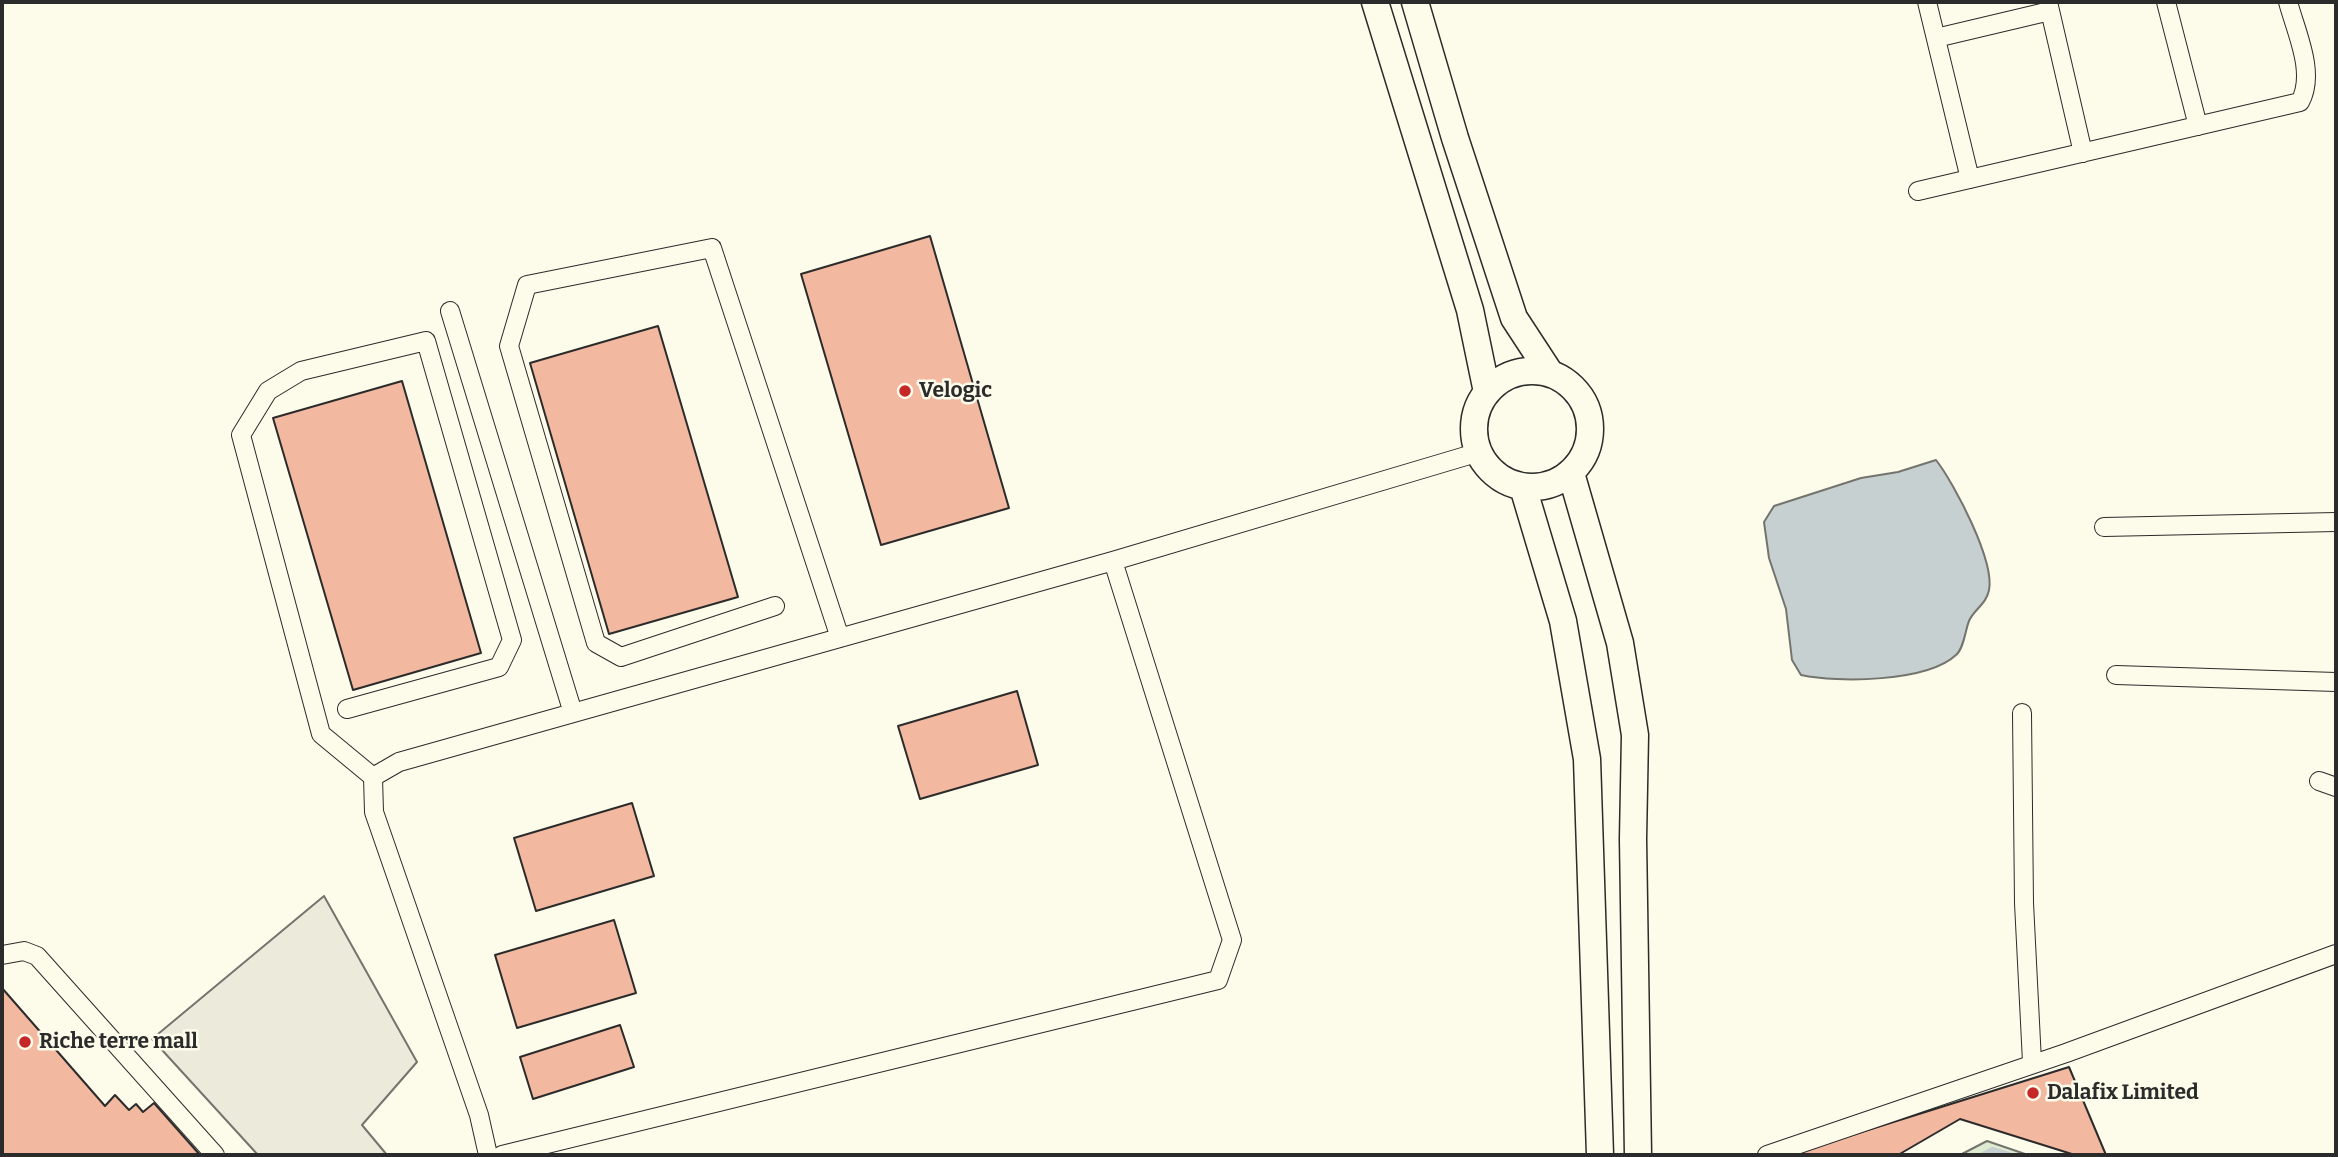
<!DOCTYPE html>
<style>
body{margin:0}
#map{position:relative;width:2338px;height:1157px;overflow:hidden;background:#fdfbea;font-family:Bitter,serif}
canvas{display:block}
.frame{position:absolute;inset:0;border:4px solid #2b2b2b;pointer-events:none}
</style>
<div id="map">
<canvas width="2338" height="1157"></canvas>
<div class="frame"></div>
</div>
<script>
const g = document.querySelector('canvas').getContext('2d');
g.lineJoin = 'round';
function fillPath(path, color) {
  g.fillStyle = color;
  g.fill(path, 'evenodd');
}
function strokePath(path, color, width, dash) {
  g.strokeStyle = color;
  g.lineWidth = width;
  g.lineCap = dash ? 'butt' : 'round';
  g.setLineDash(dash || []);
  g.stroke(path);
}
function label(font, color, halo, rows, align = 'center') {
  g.font = font + ' Bitter,serif';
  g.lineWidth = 5;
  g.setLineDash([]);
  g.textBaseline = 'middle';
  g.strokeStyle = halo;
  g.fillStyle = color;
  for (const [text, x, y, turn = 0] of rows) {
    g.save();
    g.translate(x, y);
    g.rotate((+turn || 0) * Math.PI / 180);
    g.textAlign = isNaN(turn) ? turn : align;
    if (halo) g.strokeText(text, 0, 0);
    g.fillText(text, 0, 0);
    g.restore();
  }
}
const green = new Path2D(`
 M1987,1141L2028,1155H1960Z`);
const parking = new Path2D(`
 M324,896L417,1062L362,1125L387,1155H258L152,1039Z`);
const water = new Path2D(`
 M1936,460C1954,483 1995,561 1989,590C1986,605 1974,609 1969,621C1965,631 1964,648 1956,655C1927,682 1838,683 1801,675L1792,660L1786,609L1769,558L1764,522L1774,506L1861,478L1898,472Z`);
const stream = new Path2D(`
 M1983,1155L1992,1150L2009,1155`);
const building = new Path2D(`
 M930,236L1009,508L881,545L801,274Z
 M658,326L738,597L609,634L530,363Z
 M402,381L481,653L353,690L273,418Z
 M1017,691L1038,765L920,799L898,726Z
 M632,803L654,876L536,911L514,838Z
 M614,920L636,993L517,1028L495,955Z
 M2,988L105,1106L115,1095L129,1110L136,1104L143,1112L154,1103L200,1155H2Z
 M620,1025L634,1067L533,1099L520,1057Z
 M2069,1067L2106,1155H2075L1960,1119L1898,1155H1788Z`);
const street = new Path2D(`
 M1927,2L1970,179
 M2048,2L2083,153
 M2166,2L2198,126
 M1936,38L2050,11
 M1918,191L2300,102C2316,73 2296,32 2288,2
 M450,311L573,713
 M2104,527L2336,522
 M775,606L621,657L596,643L509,346L527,285L712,248L840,638
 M2116,675L2336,682
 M347,709L499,667L512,640L426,341L301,371L268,391L241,435L321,734L373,777L374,812L479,1115L488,1155
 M2022,713L2024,903L2032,1062
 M373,777L399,762L1113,561L1476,453
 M2319,781L2336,787
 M2,955L24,951L37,956L215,1155
 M502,1155L1218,980L1232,940L1113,561
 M1767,1155L2066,1053L2336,954`);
const secondary = new Path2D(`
 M1375,2L1470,310L1487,392
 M1415,2L1455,138L1514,318L1550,373
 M1474 429a58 58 0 1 1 116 0a58 58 0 1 1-116 0Z
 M1571,473L1620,643L1635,735L1633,839L1638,1155
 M1523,487L1563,621L1587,759L1600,1155`);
const markers = [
 [905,391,7,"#c62828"],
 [25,1042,7,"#c62828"],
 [2033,1093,7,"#c62828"]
];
const poiNames = [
 ["Velogic",919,391],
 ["Riche terre mall",39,1042],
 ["Dalafix Limited",2047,1093]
];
fillPath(green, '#deebd1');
strokePath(green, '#74746e', 2);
fillPath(parking, '#eceadb');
strokePath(parking, '#74746e', 2);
fillPath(water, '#c7d0d0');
strokePath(water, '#74746e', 2);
strokePath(stream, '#c7d0d0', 6);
fillPath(building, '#f2b8a0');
strokePath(building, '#2b2b2b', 2);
strokePath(street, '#2b2b2b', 20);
strokePath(secondary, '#2b2b2b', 29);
strokePath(street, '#fdfbea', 18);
strokePath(secondary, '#fdfbea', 26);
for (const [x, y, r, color] of markers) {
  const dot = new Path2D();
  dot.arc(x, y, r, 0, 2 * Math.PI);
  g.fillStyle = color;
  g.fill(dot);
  strokePath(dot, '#fdfbea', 2.5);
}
label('bold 21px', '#2b2b2b', '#fdfbea', poiNames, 'left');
</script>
